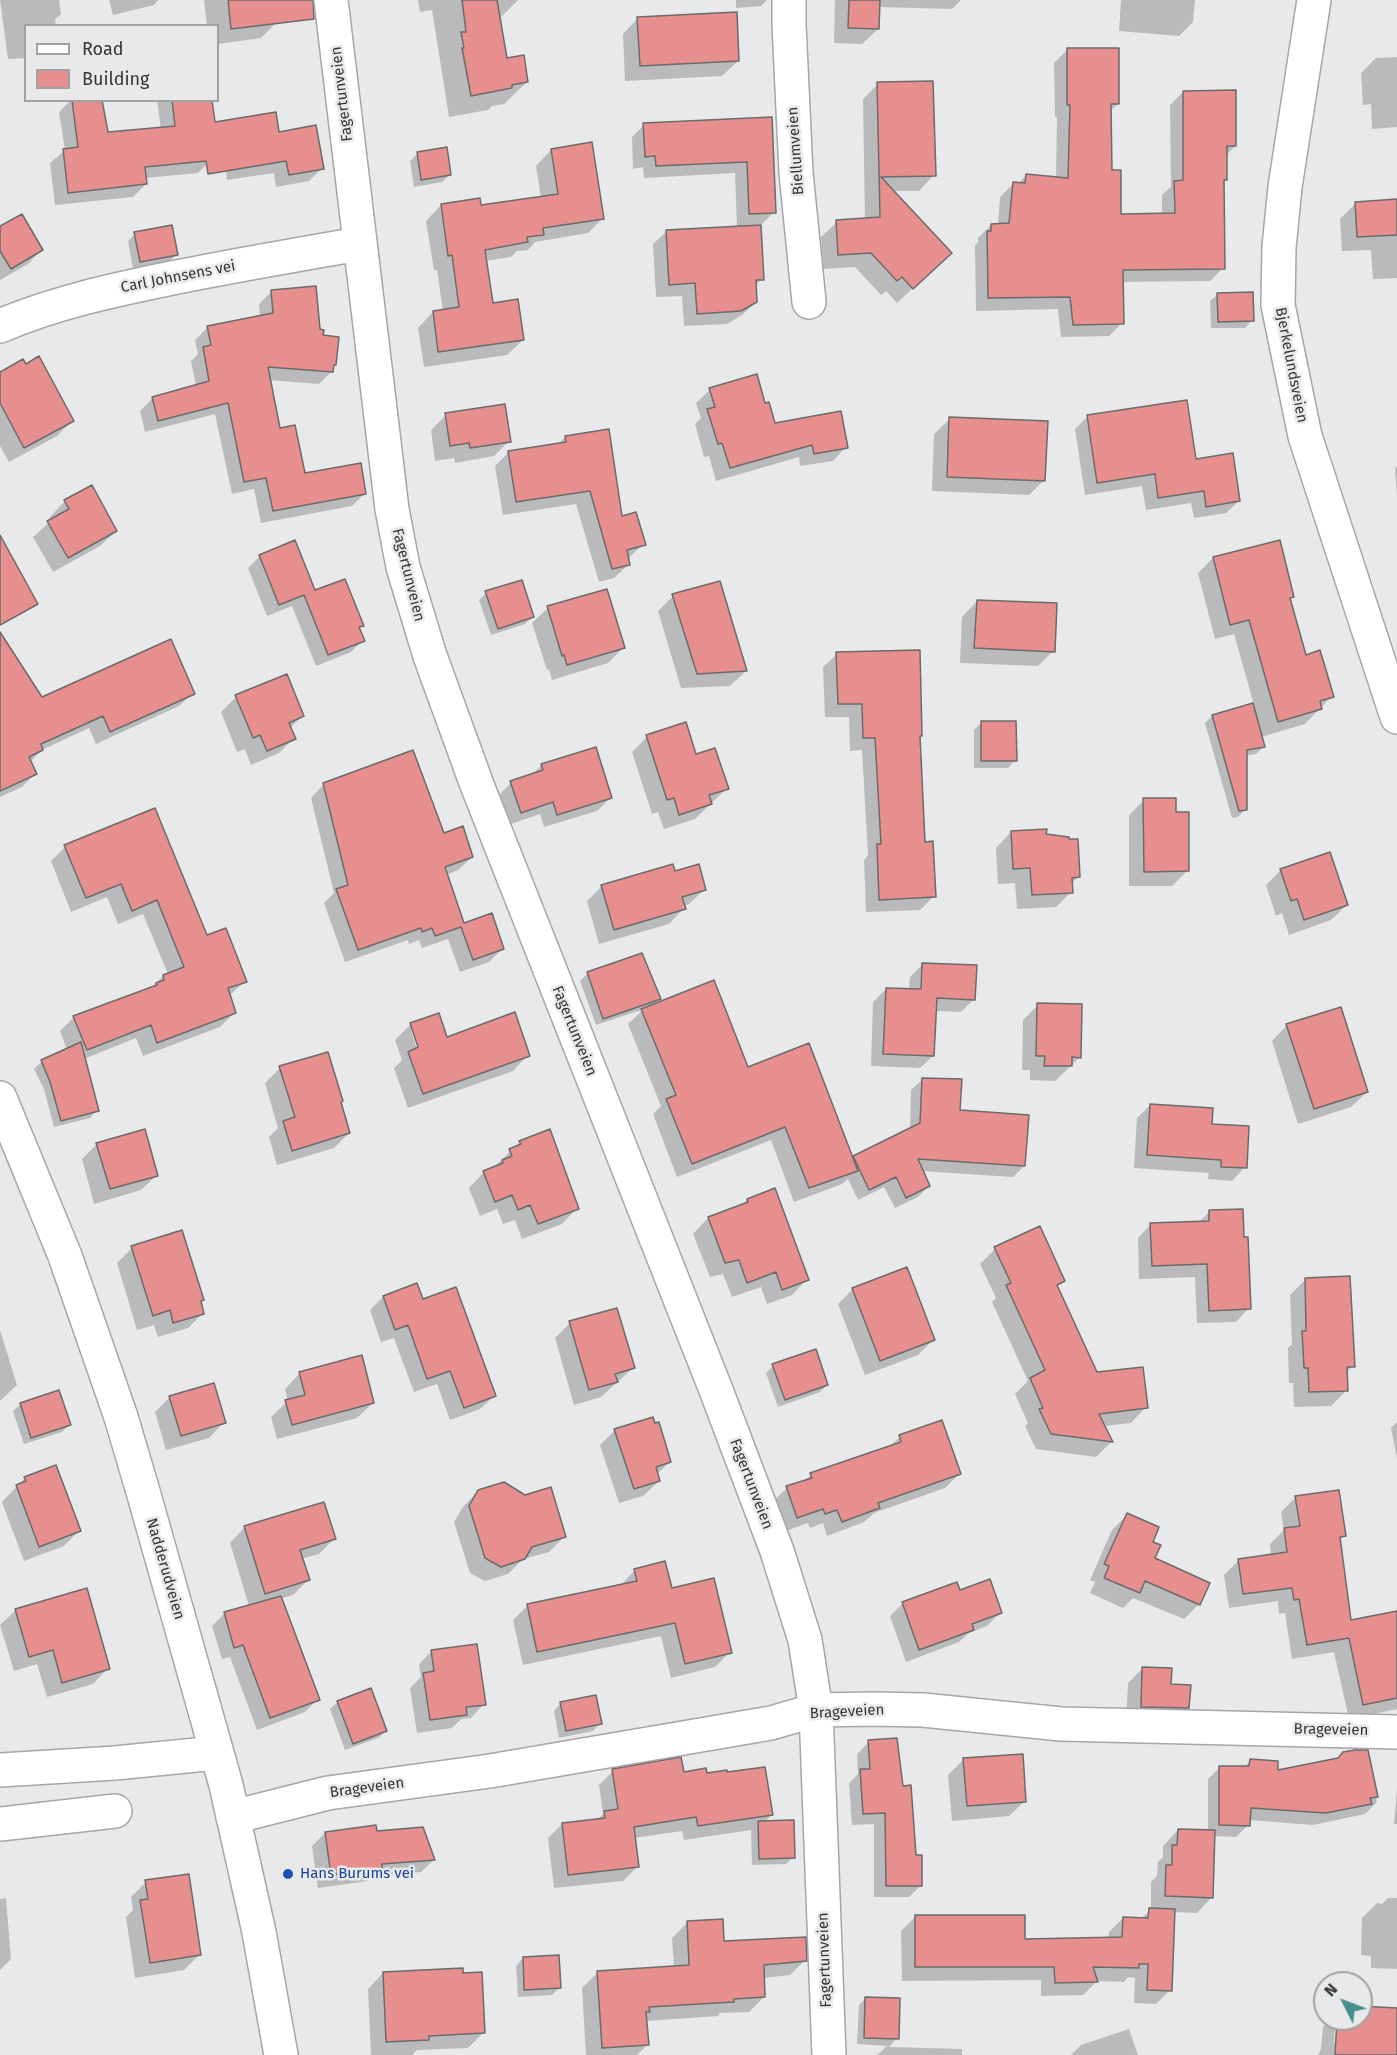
<!DOCTYPE html>
<style>
body{margin:0}
#map{position:relative;width:1397px;height:2055px;overflow:hidden;background:#e8e9ea;font-family:"Fira Sans",sans-serif}
canvas{display:block}
.legend{position:absolute;left:24px;top:24px;width:195px;height:78px;box-sizing:border-box;background:#e8e9ea;border:2px solid #a0a1a2;margin:0;padding:8px 10px;list-style:none;font-size:18px;color:#353536}
.legend li{display:flex;align-items:center;gap:12px;height:30px}
.legend b{width:30px;border:2px solid #a0a1a2}
.north{position:absolute;left:1313px;top:1971px;width:60px;height:60px;box-sizing:border-box;background:#e8e9ea;border:2px solid #a0a1a2;border-radius:50%;rotate:312deg;font-size:16px;font-weight:700;line-height:24px;text-align:center;color:#353536}
.north::after{content:'';display:block;margin:auto;width:21px;height:27px;background:#468e8d;clip-path:polygon(50% 0,100% 100%,50% 72%,0 100%)}
</style>
<div id="map">
<canvas width="1397" height="2055"></canvas>
<ul class="legend">
<li><b style="height:8px;background:#fff"></b>Road</li>
<li><b style="height:16px;background:#e68f8e"></b>Building</li>
</ul>
<div class="north">N</div>
</div>
<script>
const g = document.querySelector('canvas').getContext('2d');
g.lineJoin = 'round';
function fillPath(path, color) {
  g.fillStyle = color;
  g.fill(path, 'evenodd');
}
function strokePath(path, color, width, dash) {
  g.strokeStyle = color;
  g.lineWidth = width;
  g.lineCap = dash ? 'butt' : 'round';
  g.setLineDash(dash || []);
  g.stroke(path);
}
function label(font, color, halo, rows, align = 'center') {
  g.font = font + ' "Fira Sans",sans-serif';
  g.lineWidth = 5;
  g.setLineDash([]);
  g.textBaseline = 'middle';
  g.strokeStyle = halo;
  g.fillStyle = color;
  for (const [text, x, y, turn = 0] of rows) {
    g.save();
    g.translate(x, y);
    g.rotate((+turn || 0) * Math.PI / 180);
    g.textAlign = isNaN(turn) ? turn : align;
    if (halo) g.strokeText(text, 0, 0);
    g.fillText(text, 0, 0);
    g.restore();
  }
}
const shadow = new Path2D(`
 M0,0H59L61,14L55,19L56,26H26V58L8,59Z
 M109,0H158L154,5L113,15Z
 M204,0H274L276,23L261,38L218,44V26H207Z
 M418,0H518L499,19L506,60L527,82L504,104L492,106L488,110L449,117L432,10L420,12Z
 M736,0H767L761,6L736,8Z
 M835,0H961L952,9L878,7V29L862,44L834,43Z
 M1121,0H1195L1193,22L1179,36L1119,31Z
 M638,18L738,61L722,76L625,81L623,34Z
 M1067,50L1118,104L1110,111L1111,172L1120,215H1162V195L1171,187L1170,105L1183,92L1235,146L1226,155V180L1222,183L1223,268L1210,281L1121,282L1122,323L1109,336L1061,337L1058,309L976,311L975,246L978,242V238L991,225H998L1000,197L1013,184H1018L1026,175L1056,178L1057,117H1055L1054,63Z
 M1397,57V127L1372,129L1371,104L1363,105L1361,73L1376,58Z
 M878,84L934,175L919,191H892L934,268L897,303L886,291L881,295L855,267L823,269L821,237L837,222L865,220L863,99Z
 M71,100H101L106,134L161,129L157,100H196L211,160L198,173L145,178L146,184L133,197L55,205L50,163L65,150L59,112Z
 M770,118L774,212L762,224H759L762,279L755,286L756,302L742,315L727,324L684,326L682,296L656,297L653,244L667,231L737,228L735,173L644,178L643,167L633,169L632,137L644,125Z
 M222,133L278,134L322,168L309,181L276,187L274,173L227,180Z
 M551,150L603,218L588,233L535,242L528,250L517,251L511,257L485,261L492,304L523,340L507,355L424,367L418,328L433,312L443,311L437,270H434L426,221L441,205L480,207L541,198L536,166Z
 M417,154L450,175L442,182L414,187L410,161Z
 M1397,201V278L1373,279L1371,250L1342,251L1340,219L1355,204Z
 M0,228L41,250L28,264L0,280Z
 M135,234L176,255L169,262L133,269L128,241Z
 M271,292L318,330L334,365L332,371L319,384L269,380L279,430L304,475L365,493L352,506L261,523L254,489L232,494L215,414L145,432L140,411L152,399L196,386L191,361L198,354L195,340L208,327L260,317L259,304Z
 M1218,294L1252,320L1245,328H1211L1210,301Z
 M0,379L72,421L57,436L9,462L0,446Z
 M710,390L764,405L774,425L846,447L833,461L800,466L799,457L716,481L709,456L704,457L695,424L701,418L696,403Z
 M446,415L509,441L494,456L455,463L454,458L435,461L431,430Z
 M1088,416L1195,460L1239,501L1226,513L1194,518L1191,503L1146,510L1142,486L1085,495L1075,429Z
 M950,419L1044,480L1029,495L932,491L934,434Z
 M565,437L621,518L644,544L627,559L628,565L614,578L599,582L576,504L503,515L495,466L509,452L558,444Z
 M1397,467V496L1395,468Z
 M65,501L116,531L100,546L53,572L33,537L52,520L50,517Z
 M260,556L362,625L358,629L363,640L351,652L316,666L292,606L267,616L248,568Z
 M1213,558L1293,597L1289,600L1305,656L1332,696L1305,724L1261,737L1263,747L1256,754L1245,756V809L1238,817L1232,818L1205,723L1212,716L1254,705L1234,634L1215,639L1198,573Z
 M486,593L533,616L525,624L491,635L479,600Z
 M673,596L746,671L730,686L681,688L658,611Z
 M977,601L1053,651L1038,666L960,663L962,617Z
 M548,608L623,648L608,663L552,680L549,669L547,670L532,623Z
 M837,654L921,736L919,738L923,843L934,896L920,910L866,912L864,860L868,855L862,750L850,751L849,717H825L823,667Z
 M0,667L41,699L193,693L179,706L96,744L89,728L42,750L30,762L35,774L22,787L0,797Z
 M236,697L302,716L290,728L294,738L279,753L251,765L245,749L237,752L221,712Z
 M981,723L1015,760L1008,768H974V730Z
 M647,737L695,756L727,788L695,819L664,829L658,812L652,814L632,752Z
 M542,765L610,798L597,811L544,827L540,814L508,825L498,796L511,783L530,776Z
 M324,784L443,835L472,857L458,870L446,875L463,925L503,948L489,962L460,972L448,939L422,948L419,940L409,944L408,940L345,962L324,903L334,893L311,798Z
 M1144,800L1174,813L1187,871L1172,886H1129V815Z
 M154,810L206,937L245,981L229,996L234,1013L220,1027L143,1056L136,1038L84,1059L97,1110L90,1118L54,1127L44,1089L34,1069L42,1061L67,1050L60,1031L74,1017L151,988L163,976L168,974L143,914L118,924L107,897L71,912L51,861L65,847Z
 M1011,832L1045,836L1079,876L1071,884V892L1056,907L1017,909L1015,883L998,884L996,848Z
 M1281,870L1347,905L1331,920L1289,935L1282,913L1276,916L1266,885Z
 M674,873L705,889L689,904L684,906V908L669,924L599,944L587,901L602,886Z
 M923,964L974,999L961,1012L935,1011L933,1056L920,1068L871,1066L873,1002L886,989L909,990L910,977Z
 M588,973L660,998L652,1006L747,1069L852,1159L910,1130L911,1090L923,1079L1024,1166L1013,1177L921,1171L929,1186L918,1197L895,1208L884,1187L858,1200L848,1179L842,1184L794,1202L771,1140L677,1177L653,1114L661,1106L628,1024L644,1009L596,1025L580,981Z
 M1038,1005L1080,1057L1055,1081L1030,1080V1070H1022L1023,1020Z
 M411,1024L446,1039L528,1055L513,1071L408,1108L394,1068L402,1060L395,1040ZM411,1031H414L422,1054L419,1055Z
 M1287,1025L1367,1092L1351,1107L1298,1124L1272,1041Z
 M280,1068L340,1103L349,1133L334,1148L277,1165L269,1137L278,1128L265,1083Z
 M1150,1105L1211,1126L1245,1167L1232,1181L1208,1179L1209,1173L1134,1168L1137,1118Z
 M520,1142L577,1208L562,1224L522,1239L515,1220L503,1224L497,1209L480,1216L469,1188L484,1172L496,1168L495,1166Z
 M97,1144L157,1175L141,1190L94,1204L82,1159Z
 M747,1200L807,1279L792,1295L767,1304L761,1287L732,1297L723,1274L710,1277L693,1234L708,1218L741,1206Z
 M1209,1212L1249,1308L1236,1322L1197,1323L1195,1277L1139,1279L1138,1238L1151,1224L1198,1223Z
 M132,1248L199,1302L203,1313L188,1328L158,1337L154,1325L137,1330L117,1263Z
 M995,1249L1063,1281L1057,1287L1096,1374L1146,1407L1131,1423L1103,1426L1111,1442L1096,1457L1036,1449L1025,1426L1028,1423L1015,1394L1028,1381L992,1302L996,1298L980,1264Z
 M1305,1280L1353,1366L1346,1373L1347,1390L1331,1406L1294,1407L1293,1383H1289L1288,1348L1292,1344L1290,1295Z
 M853,1289L933,1340L918,1355L865,1375L838,1304Z
 M383,1297L422,1301L494,1396L480,1409L450,1420L437,1384L414,1392L394,1338L381,1342L370,1310Z
 M570,1323L633,1368L601,1397L574,1405L555,1338Z
 M0,1330L17,1385L0,1401Z
 M773,1366L827,1385L820,1392L778,1407L766,1373Z
 M300,1373L373,1403L357,1418L277,1439L271,1417L288,1401L285,1389Z
 M170,1397L224,1422L209,1438L166,1450L155,1412Z
 M21,1404L69,1425L62,1432L24,1444L13,1411Z
 M1397,1422V1459L1391,1428Z
 M615,1430L670,1462L657,1474L659,1481L643,1496L619,1503L600,1445Z
 M900,1437L959,1474L945,1488L874,1513L864,1522L827,1536L823,1523L810,1528L808,1523L783,1532L772,1502L787,1488L803,1482L811,1475L889,1447Z
 M25,1478L80,1530L64,1546L24,1561L2,1502Z
 M478,1491L564,1537L549,1552L523,1559L508,1574L485,1581L470,1573L454,1522L463,1507Z
 M1296,1497L1344,1536L1339,1541L1350,1622L1397,1612V1709L1349,1719L1334,1652L1292,1659L1285,1613L1279,1614L1278,1601L1229,1608L1224,1575L1239,1560L1271,1556L1270,1544L1284,1530L1281,1512Z
 M1127,1515L1151,1543L1153,1558L1199,1604L1184,1619L1133,1598L1123,1608L1090,1593L1095,1582L1090,1580L1112,1530Z
 M245,1527L334,1539L319,1554L301,1559L308,1580L293,1595L280,1599L318,1699L305,1712L257,1730L230,1657L222,1659L212,1626L225,1613L249,1606L230,1543Z
 M635,1570L671,1590L730,1652L715,1667L671,1678L661,1636L523,1665L513,1620L528,1605L621,1585Z
 M959,1592L1000,1613L987,1626L969,1633L959,1642L906,1662L890,1616L903,1603Z
 M16,1610L108,1668L93,1684L47,1697L37,1664L14,1671L0,1625Z
 M432,1651L484,1704L471,1718L461,1719L452,1728L417,1733L410,1688L421,1677L419,1664Z
 M1143,1668L1169,1685L1188,1708L1173,1723L1126,1722L1128,1683Z
 M338,1702L386,1731L378,1738L345,1750L330,1709Z
 M561,1703L600,1723L593,1731L559,1738L554,1711Z
 M869,1742L914,1857L921,1885L909,1897H874V1824L852,1825L849,1783L858,1774L857,1754Z
 M1367,1752L1377,1802L1365,1814L1313,1825L1249,1820L1248,1825L1236,1837L1213,1836L1212,1897L1197,1913L1173,1912L1170,1990L1156,2004L1134,2003L1135,1978L1128,1977L1124,1982L1097,1981L1083,1995L1041,1996V1980L902,1981L901,1931L915,1917L1024,1941L1109,1938V1932L1123,1918L1140,1919L1151,1910V1882L1157,1876L1158,1862L1163,1857V1846L1178,1830L1208,1831V1779L1220,1767H1244L1250,1761L1276,1772Z
 M963,1760L1025,1801L1009,1816L952,1821L948,1775Z
 M613,1771L705,1775L771,1815L764,1823L793,1857L786,1864L752,1865L751,1830L684,1840L682,1831L634,1838L637,1867L623,1881L554,1888L548,1838L562,1824L596,1821L603,1814L599,1785Z
 M1397,1789V1824H1394Z
 M325,1833H376L434,1860L421,1872L373,1876L368,1881L318,1888L312,1846Z
 M146,1882L199,1955L184,1970L135,1978L126,1917L133,1910L131,1897Z
 M6,1898L11,1959L0,1970V1899Z
 M1388,1898H1397V1969L1371,1968V1956L1361,1955L1362,1918L1377,1903L1382,1904Z
 M687,1923L723,1943L805,1960L790,1975L763,1978L764,1997L749,2012L720,2013L718,2016L646,2021L647,2045L637,2055H586L582,1988L597,1973L674,1967L672,1938Z
 M523,1958L559,1988L552,1995L518,1997L516,1966Z
 M383,1973L484,2032L468,2048L417,2050L412,2055H371L368,1989Z
 M866,1998L897,2038L889,2047L962,2049V2055H877L887,2046L857,2044L859,2005Z
 M1361,2007L1397,2009V2055H1318L1321,2049L1323,2027L1331,2019H1338L1335,2022L1334,2043H1337L1338,2019H1361Z
 M1129,2029L1138,2055H1071L1081,2045Z`);
const building = new Path2D(`
 M228,0H313L314,19L231,29Z
 M462,0H497L507,58L524,55L528,82L512,85V88L471,96L462,48H464L461,32H466Z
 M849,0H880L879,29L848,28Z
 M737,12L739,61L640,66L637,17Z
 M1067,48H1119V104H1111L1112,170H1121V214L1175,213L1174,181L1183,180V91L1236,90V146H1227V180H1224L1225,269L1123,270L1124,324L1073,325L1070,297L988,298L987,231H991V224L1009,223L1013,182L1025,183L1026,174L1068,178L1070,105H1067Z
 M933,81L936,176L881,177L952,253L913,289L902,277L897,281L871,253L838,255L836,220L880,217L877,82Z
 M72,100H102L108,132L175,126L172,100H212L215,122L276,112L279,132L316,125L324,169L289,175L286,161L208,174L206,161L145,167L147,184L68,193L63,149L78,147Z
 M772,117L776,213L749,214L747,162L656,166L655,156L645,157L643,123Z
 M592,142L604,219L543,228L544,235L527,237L528,242L485,250L493,303L518,299L524,340L438,352L433,311L459,307L452,255L448,256L441,204L480,198L481,205L558,194L551,149Z
 M447,147L451,175L421,180L417,152Z
 M1397,199V235L1357,237L1355,202Z
 M22,214L43,250L11,269L0,251V226Z
 M172,225L178,255L140,262L134,232Z
 M761,225L764,280H756L757,302L741,311L697,314L695,283L669,285L666,230Z
 M316,286L320,329L324,330L323,335L339,337L336,365H334L333,372L268,367L280,428L295,425L305,473L361,463L366,494L273,511L266,478L244,482L228,403L158,421L152,397L209,381L203,347L211,345L207,326L273,313L271,290Z
 M1253,292L1254,321L1218,322L1217,293Z
 M39,356L74,421L24,448L0,403V372L23,359L26,364Z
 M757,374L765,403L769,402L775,423L841,411L848,448L814,454L812,445L730,468L722,443L718,444L707,409L715,407L709,388Z
 M1187,400L1196,459L1233,453L1240,501L1206,507L1204,491L1158,498L1155,474L1097,483L1087,415Z
 M505,404L511,442L470,448L469,443L450,446L445,413Z
 M949,417L1048,421L1045,481L947,477Z
 M609,429L622,516L636,512L646,545L627,550L630,565L612,569L590,491L516,502L508,451L566,442L565,436Z
 M92,485L117,531L68,558L47,521L69,509L64,500Z
 M0,535L38,604L0,625Z
 M295,540L315,590L345,579L364,626L359,627L365,641L328,655L304,595L279,605L259,555Z
 M1280,540L1294,597L1290,598L1306,655L1320,650L1334,697L1320,701L1322,709L1278,722L1249,620L1230,625L1213,557Z
 M522,580L534,617L498,629L485,591Z
 M720,581L747,671L697,674L672,594Z
 M607,589L625,648L567,665L564,655L562,656L547,606Z
 M977,600L1057,603L1055,652L974,648Z
 M0,632L42,697L171,639L195,694L110,732L103,716L41,744L43,750L29,757L37,774L0,791Z
 M920,650L922,736H920L925,842L933,841L936,897L879,900L877,844H881L875,738H863L862,704H838L836,652Z
 M287,674L304,716L289,723L296,739L267,751L260,735L253,738L235,695Z
 M1253,703L1265,747L1247,750V810L1239,811L1212,715Z
 M981,721H1016L1017,761H981Z
 M686,722L696,754L715,748L729,789L709,795L712,804L679,815L674,798L667,800L646,735Z
 M596,747L612,798L557,815L553,802L521,813L510,781L543,770L541,764Z
 M413,750L444,833L463,826L473,857L445,867L464,923L492,913L504,949L473,960L461,927L435,936L432,928L422,932L421,928L358,950L336,889L348,885L323,783Z
 M1143,798H1176V812H1189V871L1144,872Z
 M155,808L207,935L226,928L247,982L228,988L236,1013L157,1043L151,1025L87,1050L73,1016L157,985L156,983L164,980L163,975L184,967L157,900L132,911L121,884L86,898L64,845Z
 M1047,829L1046,834L1069,837V839H1078L1080,877L1072,878L1073,893L1032,895L1030,868L1013,869L1011,831Z
 M1330,852L1348,905L1304,920L1297,899L1291,901L1280,869Z
 M673,864L675,871L699,864L706,890L682,897L686,909L614,930L601,885Z
 M642,953L661,999L603,1019L587,972Z
 M922,963L977,965L975,1000L937,998L934,1056L883,1054L886,988L921,989Z
 M714,980L748,1067L809,1043L858,1171L809,1188L785,1127L692,1164L666,1099L676,1095L641,1009Z
 M1037,1003L1082,1004L1081,1058L1072,1057V1066H1044L1045,1056H1036Z
 M1341,1007L1368,1092L1314,1109L1286,1024Z
 M515,1012L530,1056L423,1094L408,1052L418,1047L410,1023L439,1013L447,1037Z
 M81,1042L99,1111L61,1121L50,1082L41,1060Z
 M328,1052L343,1101L341,1102L350,1133L292,1151L283,1121L295,1117L279,1066Z
 M922,1078L962,1079L960,1110L1029,1115L1025,1166L918,1159L930,1186L906,1198L896,1177L869,1190L853,1156L920,1123Z
 M1150,1104L1213,1108L1212,1124L1249,1126L1247,1168L1221,1167V1160L1147,1155Z
 M145,1129L158,1176L110,1189L96,1143Z
 M550,1129L579,1209L538,1224L530,1205L518,1210L512,1195L495,1202L483,1171L503,1163L502,1160L512,1156L509,1149L521,1144L519,1141Z
 M775,1188L809,1280L782,1290L776,1272L747,1283L739,1260L725,1263L708,1217L748,1202L747,1199Z
 M1243,1209L1244,1237H1248L1251,1309L1209,1311L1207,1264L1152,1266L1150,1223L1209,1221V1210Z
 M1040,1226L1065,1281L1057,1285L1097,1372L1143,1367L1148,1408L1099,1414L1113,1442L1051,1434L1039,1409L1043,1408L1030,1378L1045,1370L1006,1285L1011,1283L994,1247Z
 M182,1230L204,1300L201,1301L204,1314L173,1323L170,1310L153,1316L131,1246Z
 M907,1267L935,1340L880,1361L852,1288Z
 M1350,1276L1355,1367H1347L1348,1391L1309,1392L1308,1368H1304L1302,1331H1306L1305,1278Z
 M417,1283L423,1299L456,1287L496,1396L464,1408L450,1371L427,1379L408,1325L395,1330L383,1296Z
 M617,1308L635,1368L615,1374L618,1382L589,1390L569,1321Z
 M816,1349L828,1385L785,1400L772,1364Z
 M362,1355L374,1403L292,1425L285,1400L305,1395L299,1372Z
 M214,1383L226,1423L181,1436L169,1396Z
 M59,1390L71,1425L31,1438L20,1403Z
 M653,1417L655,1423L659,1422L671,1462L656,1467L660,1481L634,1489L614,1429Z
 M942,1420L961,1474L878,1503L880,1508L842,1522L837,1510L825,1514L823,1509L797,1518L786,1486L812,1478L810,1473L901,1442L899,1435Z
 M56,1465L81,1531L39,1547L16,1485L26,1481L24,1477Z
 M504,1482L525,1495L551,1487L566,1537L532,1547L525,1559L501,1567L485,1558L469,1506L478,1490Z
 M1339,1490L1346,1536L1340,1537L1351,1620L1397,1611V1698L1363,1705L1349,1638L1307,1645L1299,1599L1294,1600L1292,1588L1243,1594L1238,1559L1287,1552L1284,1528L1300,1526L1295,1496Z
 M324,1502L336,1539L300,1550L310,1580L265,1594L244,1526Z
 M1127,1513L1159,1527L1153,1542L1161,1545L1155,1558L1210,1583L1200,1605L1145,1581L1140,1593L1104,1578L1109,1566L1104,1564Z
 M665,1561L672,1588L714,1578L732,1653L685,1664L675,1623L537,1652L527,1604L637,1581L634,1569Z
 M990,1579L1002,1613L972,1624L974,1630L919,1650L902,1602L957,1582L960,1590Z
 M87,1588L110,1669L62,1683L53,1650L29,1657L15,1609Z
 M281,1596L320,1700L270,1718L243,1645L234,1648L224,1612Z
 M477,1644L486,1705L466,1707L467,1715L430,1720L423,1673L434,1671L431,1650Z
 M1142,1667L1172,1668L1171,1684L1191,1685L1189,1708L1141,1707Z
 M371,1688L387,1731L353,1744L337,1701Z
 M596,1695L602,1724L566,1731L560,1702Z
 M897,1738L903,1786L911,1785L916,1855H922V1886H886L885,1813L863,1814L860,1769H870L868,1740Z
 M1355,1750H1368L1378,1797L1370,1798L1372,1804L1326,1813L1251,1808L1250,1826L1219,1825V1766H1249L1250,1759L1278,1761V1770L1338,1758L1343,1752Z
 M1023,1754L1026,1802L967,1806L963,1758Z
 M681,1757L684,1772L706,1768L707,1773L727,1770V1772L765,1767L773,1815L698,1826L696,1817L634,1827L639,1867L568,1875L562,1823L605,1818L604,1811L618,1809L612,1769Z
 M794,1820L795,1858L759,1859L758,1821Z
 M376,1825L377,1831L423,1827L435,1860L382,1864V1869L331,1875L325,1832Z
 M1178,1829L1215,1830L1213,1898L1165,1896L1166,1865H1172V1845H1177Z
 M189,1874L201,1955L150,1963L140,1900L148,1899L145,1880Z
 M1149,1908L1175,1909L1172,1991L1147,1990L1148,1964H1139V1968L1093,1967L1098,1982L1055,1983L1054,1967H915V1915H1025V1939L1122,1937L1123,1917L1148,1918Z
 M723,1919L724,1941L806,1937L807,1961L764,1965L765,1997L734,1999V2002L649,2007L650,2012H646L649,2045L602,2048L597,1971L689,1965L687,1921Z
 M559,1955L561,1988L524,1990L523,1957Z
 M463,1968V1973L482,1972L485,2033L429,2036V2040L386,2042L383,1972Z
 M865,1997L900,1998L899,2039L864,2038Z
 M1361,2006L1397,2008V2055H1335L1337,2019H1361Z`);
const minor = new Path2D(`
 M331,0L392,509L403,567L430,656L477,785L716,1390L777,1551L805,1640L816,1710L829,2055
 M789,0V24L796,173L809,302
 M1314,0L1285,187L1279,247L1278,305L1305,436L1397,717
 M0,326C54,303 109,291 167,279C231,266 295,255 359,244
 M0,1770L115,1763L216,1753
 M233,1817L328,1793L490,1771L771,1723L816,1710L872,1709L923,1710L1061,1724L1397,1732
 M0,1824L115,1811`);
const secondary = new Path2D(`
 M0,1098L65,1256L121,1417L144,1495L226,1785L259,1932L281,2055`);
const markers = [
 [288,1874,6,"#1a4fb4"]
];
const streetNames = [
 ["Fagertunveien",342,94,-97],
 ["Biellumveien",796,151,-94],
 ["Carl Johnsens vei",178,277,-11],
 ["Bjerkelundsveien",1291,365,79],
 ["Fagertunveien",408,575,76],
 ["Fagertunveien",574,1031,68],
 ["Fagertunveien",751,1484,69],
 ["Nadderudveien",165,1569,74],
 ["Brageveien",847,1712,-3],
 ["Brageveien",1331,1730,1],
 ["Brageveien",367,1788,-8],
 ["Fagertunveien",825,1960,-92]
];
const transitNames = [
 ["Hans Burums vei",300,1874]
];
fillPath(shadow, '#0003');
fillPath(building, '#e68f8e');
strokePath(building, '#6c6a6a', 1.5);
strokePath(minor, '#a6a6a8', 36);
strokePath(secondary, '#a6a6a8', 36);
strokePath(minor, '#fff', 33);
strokePath(secondary, '#fff', 33);
for (const [x, y, r, color] of markers) {
  const dot = new Path2D();
  dot.arc(x, y, r, 0, 2 * Math.PI);
  g.fillStyle = color;
  g.fill(dot);
  strokePath(dot, '#e8e9ea', 2);
}
label('15px', '#353536', '#e8e9ea', streetNames);
label('15px', '#164399', '#e8e9ea', transitNames, 'left');
</script>
